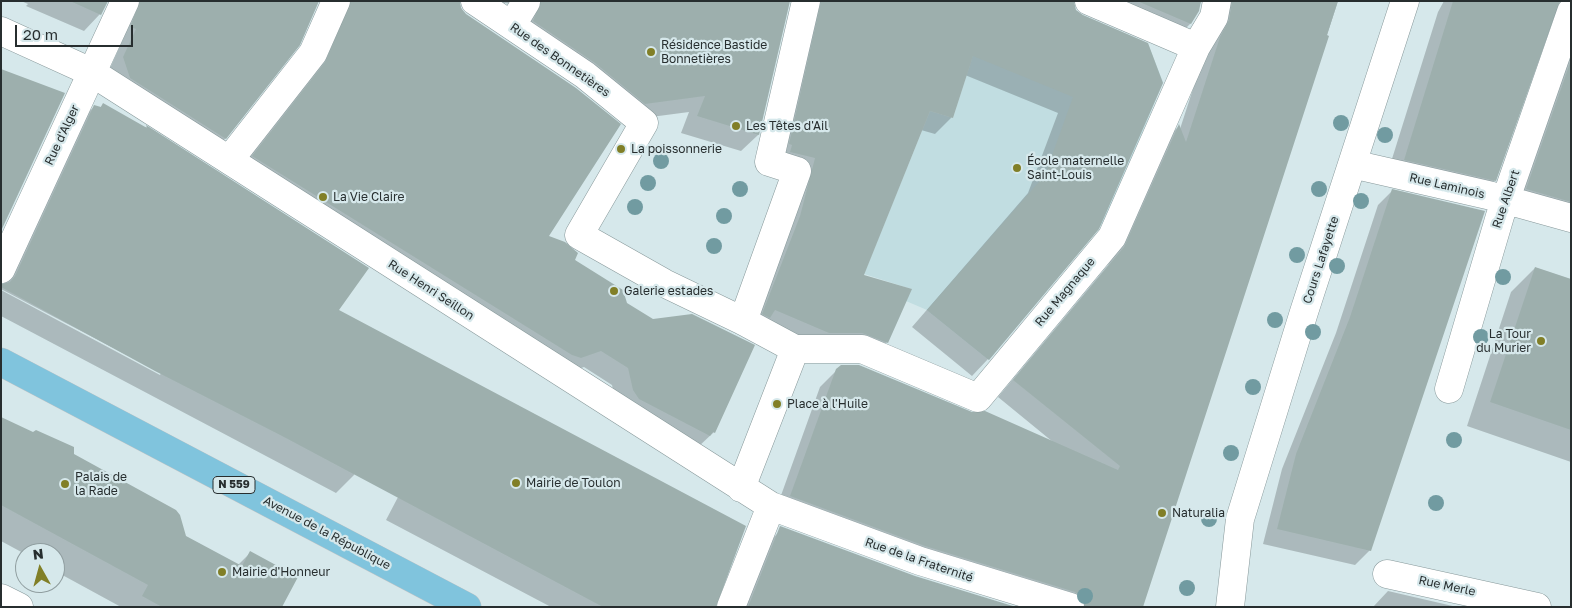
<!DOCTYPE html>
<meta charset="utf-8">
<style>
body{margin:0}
#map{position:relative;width:1572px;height:608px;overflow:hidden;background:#d6e8eb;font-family:"Golos Text",sans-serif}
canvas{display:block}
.frame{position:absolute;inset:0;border:2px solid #272e2f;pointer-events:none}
.north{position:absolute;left:15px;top:543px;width:50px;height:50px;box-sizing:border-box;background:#d6e8eb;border:1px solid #909ea0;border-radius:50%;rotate:353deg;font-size:14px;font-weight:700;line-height:20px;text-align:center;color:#272e2f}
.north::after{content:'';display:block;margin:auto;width:18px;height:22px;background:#817f27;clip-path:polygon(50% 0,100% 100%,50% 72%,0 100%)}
.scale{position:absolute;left:15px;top:25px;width:118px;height:22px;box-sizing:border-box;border:2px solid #272e2f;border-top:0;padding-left:6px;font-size:15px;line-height:18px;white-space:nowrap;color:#272e2f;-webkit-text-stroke:4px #d6e8eb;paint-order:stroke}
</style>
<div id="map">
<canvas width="1572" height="608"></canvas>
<div class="frame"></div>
<div class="north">N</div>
<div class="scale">20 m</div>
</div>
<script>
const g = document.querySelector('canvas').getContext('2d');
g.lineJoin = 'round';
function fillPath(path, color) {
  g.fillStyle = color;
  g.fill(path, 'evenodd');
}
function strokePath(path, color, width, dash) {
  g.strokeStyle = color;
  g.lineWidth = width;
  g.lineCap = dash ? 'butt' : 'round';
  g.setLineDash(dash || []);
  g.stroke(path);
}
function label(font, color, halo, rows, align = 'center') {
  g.font = font + ' "Golos Text",sans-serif';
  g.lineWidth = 4.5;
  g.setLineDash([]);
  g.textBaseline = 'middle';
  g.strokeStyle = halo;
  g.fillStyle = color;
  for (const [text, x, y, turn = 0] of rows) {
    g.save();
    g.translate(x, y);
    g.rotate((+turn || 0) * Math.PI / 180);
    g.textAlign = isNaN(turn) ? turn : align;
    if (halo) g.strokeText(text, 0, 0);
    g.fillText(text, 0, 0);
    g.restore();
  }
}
const built = new Path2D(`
 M1148,44L1163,82L1108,217L989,360L927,310L906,301L911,289L864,274L930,111L953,118L973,55Z`);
const shadow = new Path2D(`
 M21,1H1338L1142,607H1053L779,501L820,387L841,366L1053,442L998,397L1108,265L1163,142L1179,126L1180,129L1204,55L1210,5L1201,2L1190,24L1174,40L1072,2L1075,11L1082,16L1147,44L988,359L972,376L912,327L1028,193L1058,113L965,75L952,117L935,134L921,130L862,276L887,342L870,359L753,334L799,175L774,169L792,2H788L758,135L741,151L681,133L689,112L628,120L517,38V5L505,3L489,19L467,4L459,2L548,237L626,304L714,432L697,448L617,407L612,385L584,367L564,374L236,173L311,78L326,3L317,2L298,44L225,139L208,155L107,75L120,46L114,44V3L107,2L100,14L84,31L26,6L28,4Z
 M1444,1H1571V224L1508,208L1557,15H1552L1495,180L1476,199L1386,178L1438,12Z
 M103,104L144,128L146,127L367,268L337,311L703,607H551L386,520L408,478L365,455L354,475L336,493L1,316V290L160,375L161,373L1,289L76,124L95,106L100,108Z
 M1392,191L1370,550L1355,565L1263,544L1282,469L1336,333L1378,205Z
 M1535,268L1571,280V462L1467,426L1511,292Z
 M1,419L72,455L185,536L238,565L251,552L281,607H121L55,571V553L25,554L1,541Z
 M783,528L914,577L1012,607H746L766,545Z
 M1388,591L1457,607H1373Z`);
const building = new Path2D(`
 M70,1H108L101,15Z
 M140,1H319L300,45L226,139L130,78L123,57L136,29L130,27Z
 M351,1H460L461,8L466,14L576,88L621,124L549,236L565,242L578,253L575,260L623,290L627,303L653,319L692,314L755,345L715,433L713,432L710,436L639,399L633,390L628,368L601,351L581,358L572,355L252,156L325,62Z
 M541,1H790L759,135L697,116L705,96L645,104L595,63L533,21Z
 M821,1H1074L1076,10L1083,15L1148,43L1163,83L1099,229L989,360L927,310L1045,175L1073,97L973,56L953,118L930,111L864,275L912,289L888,343L862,333H829L775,310L770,318L762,314L800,216L815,158L790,152L792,145L789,144Z
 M1137,1H1201L1199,11L1191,24Z
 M1232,1H1338L1327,35L1329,36L1143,607H1085L1082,597L1075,592L925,546L790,496L836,369L841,365H859L972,412L985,411L1118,470L1120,466L1013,380L1124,247L1179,124L1186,142L1220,37L1229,20Z
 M1453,1H1560L1496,181L1404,160Z
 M1571,60V202L1526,189Z
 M1,69L65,93L1,231Z
 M103,103L147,128L146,125L369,268L339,310L746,526L716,607H603L284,437L155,371L1,287V284L10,282L15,276L94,105L101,107Z
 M1392,189L1485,211L1371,551L1277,529L1296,454L1350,317Z
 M1535,267L1571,279V430L1490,402Z
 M1,417L33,432L36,430L74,447V454L176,510L180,515L186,536L242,566L250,551L298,577L282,607H162L142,596L148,585L1,505Z
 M780,526L915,576L1016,607H748Z`);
const minor = new Path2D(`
 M475,1L585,75L644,123L579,235L664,283L743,321L795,349H862L978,398L1112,237L1196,47L1214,17L1217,1
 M1089,1L1196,47
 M512,25L526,2
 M1,31L91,72L771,506L920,561L1070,607
 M230,159L313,53L336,1
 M1352,164L1492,196L1571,218
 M1,269L125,1
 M743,321L797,171L769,162L806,1
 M1449,389L1500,216L1571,12
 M741,488L795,349
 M1387,574L1537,607
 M1,598L19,607
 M731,607L771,506
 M1230,607L1240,519L1304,312L1405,1`);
const major = new Path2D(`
 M1,362L467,607`);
const trees = [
 [1341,123],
 [1385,135],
 [661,161],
 [648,183],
 [740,189],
 [1319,189],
 [1361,201],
 [635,207],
 [724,216],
 [714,246],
 [1297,255],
 [1337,266],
 [1503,277],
 [1275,320],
 [1313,332],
 [1481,337],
 [1253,387],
 [1454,440],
 [1231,453],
 [1436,503],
 [1209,519],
 [1187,588],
 [1085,596]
];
const markers = [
 [651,52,5,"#817f27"],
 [736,126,5,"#817f27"],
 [621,149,5,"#817f27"],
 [1017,168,5,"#817f27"],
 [323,197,5,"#817f27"],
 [614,291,5,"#817f27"],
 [1541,341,5,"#817f27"],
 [777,404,5,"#817f27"],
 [516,483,5,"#817f27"],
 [65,484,5,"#817f27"],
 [1162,513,5,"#817f27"],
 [222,572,5,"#817f27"]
];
const shields = [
 [234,485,42]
];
const shieldNames = [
 ["N 559",234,485]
];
const poiNames = [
 ["Résidence Bastide",661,45],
 ["Bonnetières",661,59],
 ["Les Têtes d'Ail",746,126],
 ["La poissonnerie",631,149],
 ["École maternelle",1027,161],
 ["Saint-Louis",1027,175],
 ["La Vie Claire",333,197],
 ["Galerie estades",624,291],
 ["La Tour",1531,334,"right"],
 ["du Murier",1531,348,"right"],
 ["Place à l'Huile",787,404],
 ["Palais de",75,477],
 ["la Rade",75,491],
 ["Mairie de Toulon",526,483],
 ["Naturalia",1172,513],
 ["Mairie d'Honneur",232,572]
];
const streetNames = [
 ["Rue des Bonnetières",560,60,35],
 ["Rue d'Alger",62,135,-65],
 ["Rue Laminois",1447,186,13],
 ["Rue Albert",1506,199,-71],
 ["Cours Lafayette",1321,260,-72],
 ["Rue Henri Seillon",431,290,33],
 ["Rue Magnaque",1065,292,-50],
 ["Avenue de la République",327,533,28],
 ["Rue de la Fraternité",919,560,19],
 ["Rue Merle",1447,586,12]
];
fillPath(built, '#c1dde1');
fillPath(shadow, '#0003');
fillPath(building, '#9dafad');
strokePath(minor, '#87989a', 29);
strokePath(major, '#c3c4c5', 29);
strokePath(minor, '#fff', 28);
strokePath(major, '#80c4dd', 28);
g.fillStyle = '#719ba1';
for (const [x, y] of trees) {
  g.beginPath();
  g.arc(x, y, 8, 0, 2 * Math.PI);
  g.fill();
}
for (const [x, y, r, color] of markers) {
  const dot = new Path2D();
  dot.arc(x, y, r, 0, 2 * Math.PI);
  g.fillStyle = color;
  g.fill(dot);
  strokePath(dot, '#d6e8eb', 2);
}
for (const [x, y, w] of shields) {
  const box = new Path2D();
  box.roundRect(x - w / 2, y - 8.5, w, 17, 4);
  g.fillStyle = '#d6e8eb';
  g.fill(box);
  strokePath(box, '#272e2f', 1);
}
label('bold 11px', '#272e2f', null, shieldNames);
label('12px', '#272e2f', '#d6e8eb', poiNames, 'left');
label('12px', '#272e2f', '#d6e8eb', streetNames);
</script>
